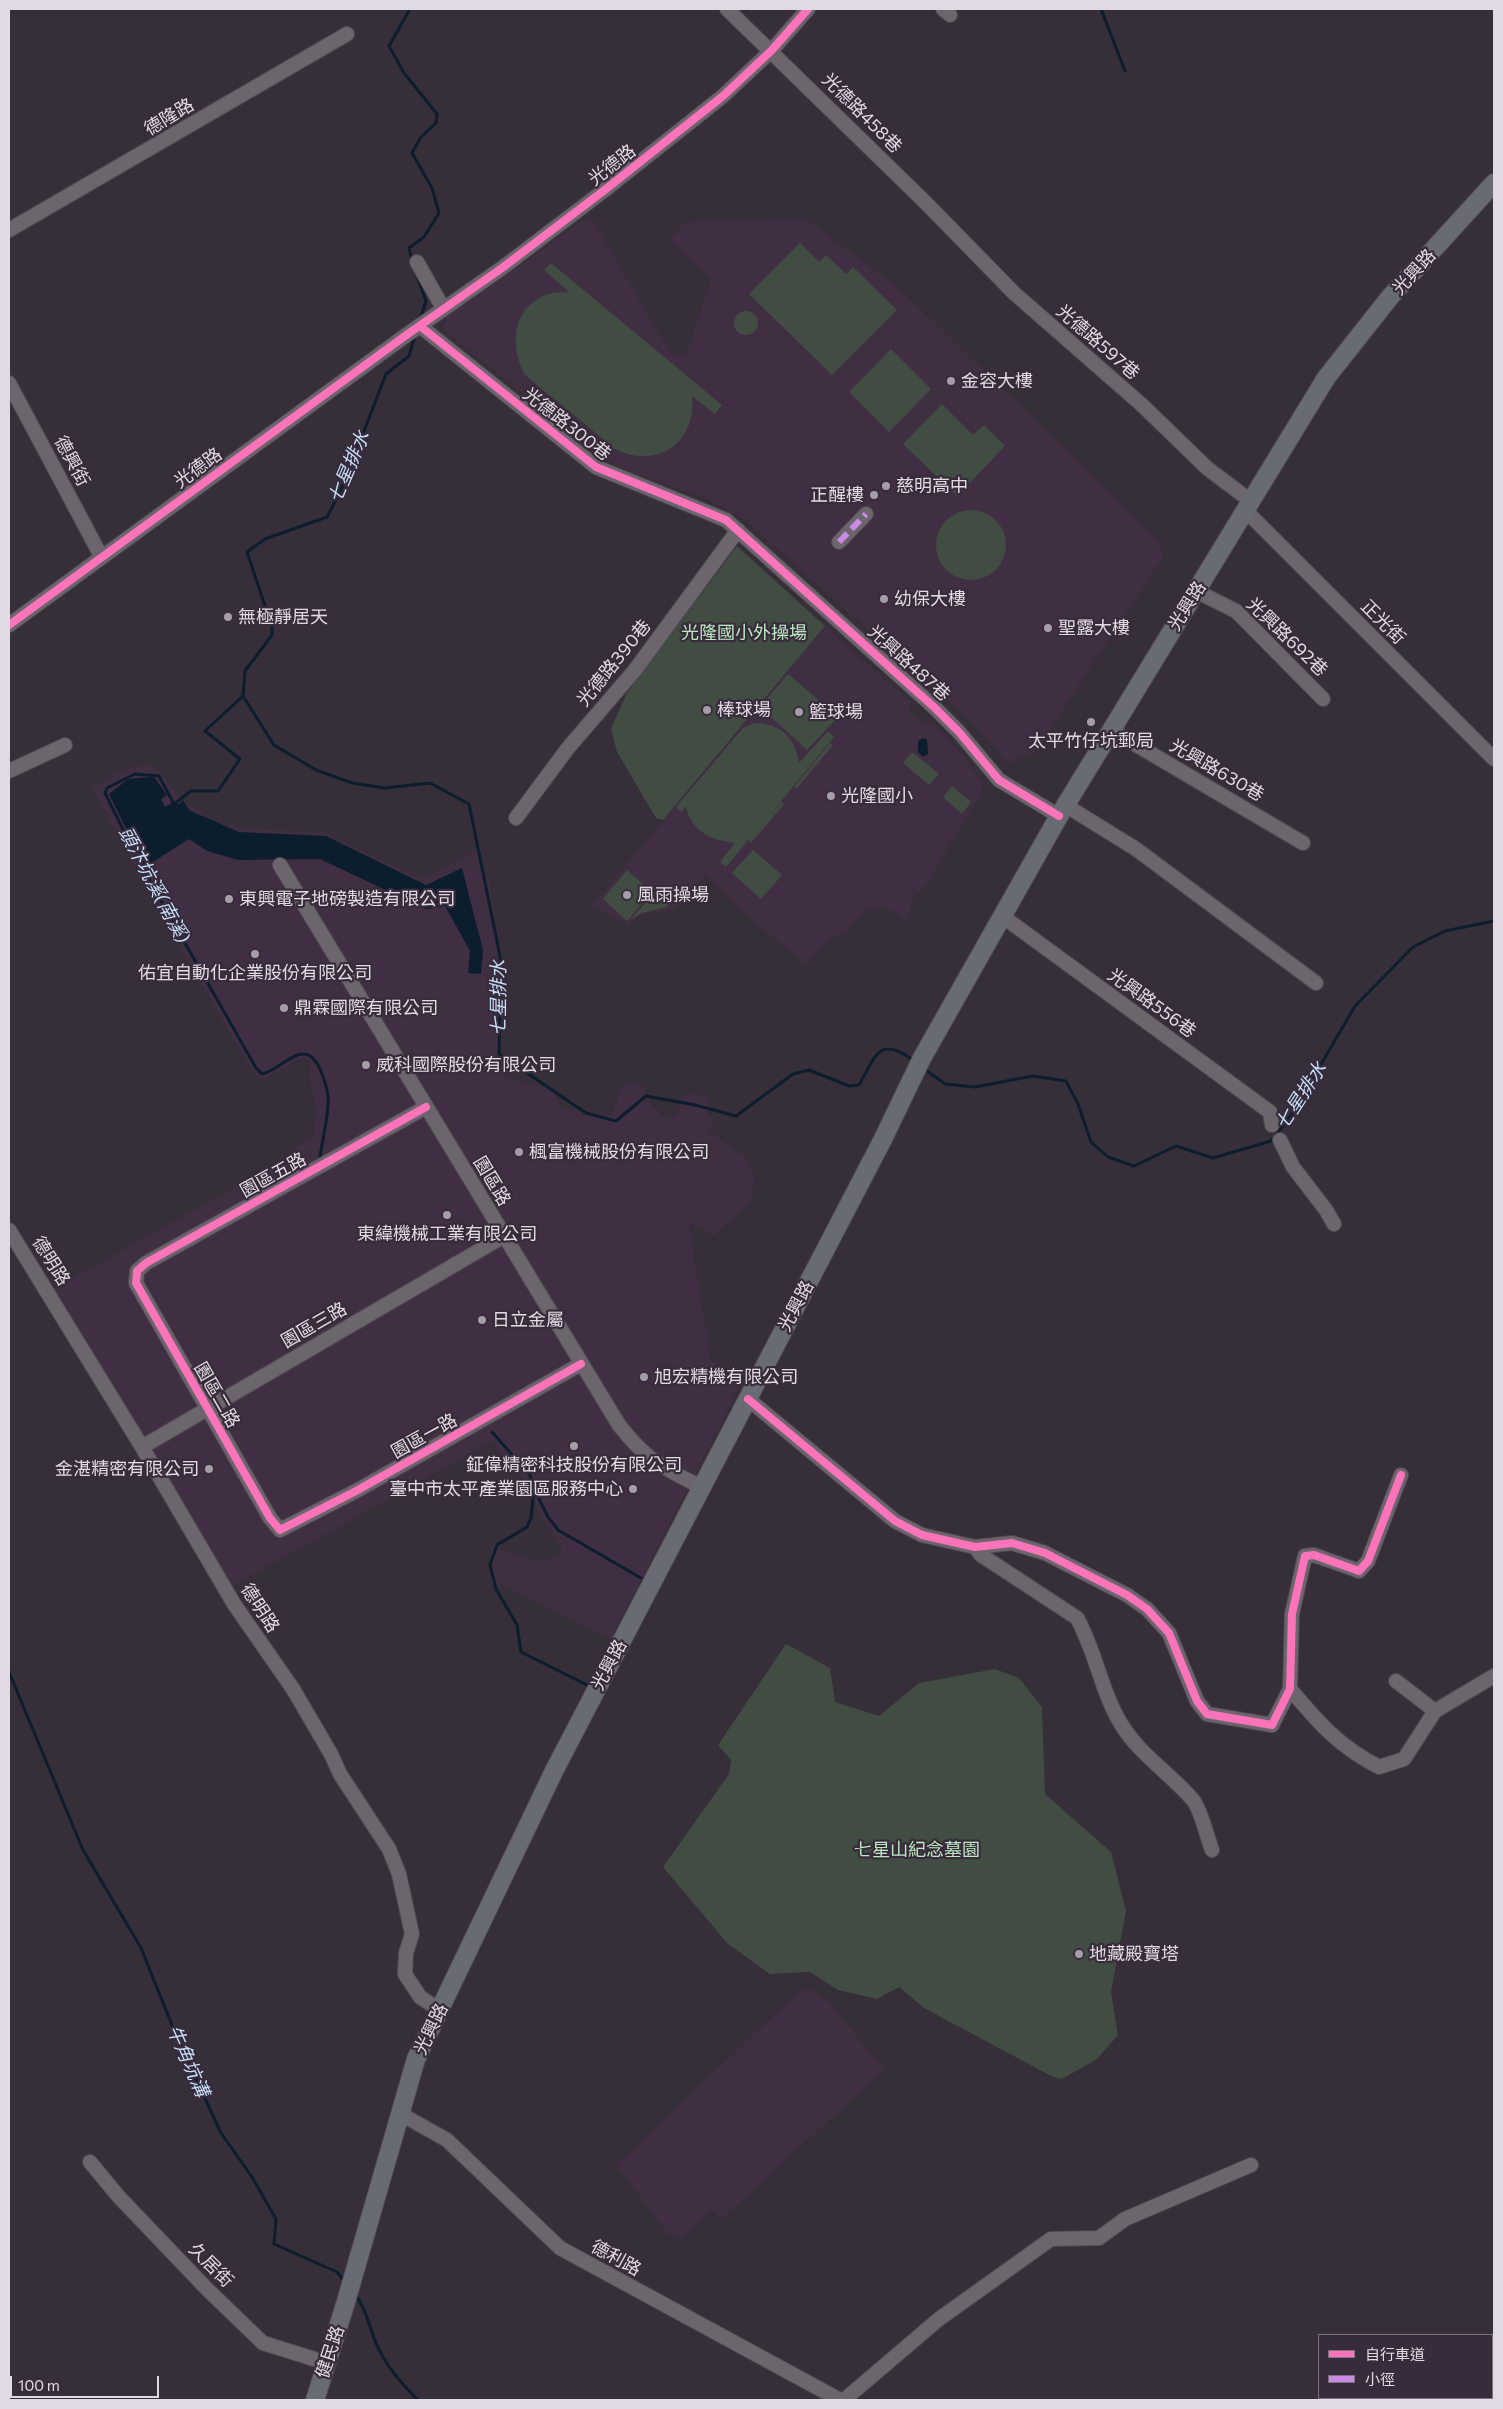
<!DOCTYPE html>
<meta charset="utf-8">
<style>
body{margin:0}
#map{position:relative;width:1503px;height:2409px;overflow:hidden;background:#362e38;font-family:Commissioner,"Noto Sans TC",sans-serif}
canvas{display:block}
.frame{position:absolute;inset:0;border:10px solid #e1d9e3;pointer-events:none}
.legend{position:absolute;left:1318px;top:2334px;width:175px;height:65px;box-sizing:border-box;background:#382b3b;border:1px solid #7c717e;margin:0;padding:6px 9px;list-style:none;font-size:15px;color:#e1d9e3}
.legend li{display:flex;align-items:center;gap:10px;height:25px}
.legend b{width:25px;border:1px solid #7c717e}
.scale{position:absolute;left:10px;top:2376px;width:149px;height:22px;box-sizing:border-box;border:2px solid #e1d9e3;border-top:0;padding-left:6px;font-size:15px;line-height:18px;white-space:nowrap;color:#e1d9e3;-webkit-text-stroke:4px #382b3b;paint-order:stroke}
</style>
<div id="map">
<canvas width="1503" height="2409"></canvas>
<div class="frame"></div>
<ul class="legend">
<li><b style="height:6px;background:#fb73b8"></b>自行車道</li>
<li><b style="height:6px;background:#ca8be6"></b>小徑</li>
</ul>
<div class="scale">100 m</div>
</div>
<script>
const g = document.querySelector('canvas').getContext('2d');
g.lineJoin = 'round';
function fillPath(path, color) {
  g.fillStyle = color;
  g.fill(path, 'evenodd');
}
function strokePath(path, color, width, dash) {
  g.strokeStyle = color;
  g.lineWidth = width;
  g.lineCap = dash ? 'butt' : 'round';
  g.setLineDash(dash || []);
  g.stroke(path);
}
function label(font, color, halo, rows, align = 'center') {
  g.font = font + ' Commissioner,"Noto Sans TC",sans-serif';
  g.lineWidth = 4.5;
  g.setLineDash([]);
  g.textBaseline = 'middle';
  g.strokeStyle = halo;
  g.fillStyle = color;
  for (const [text, x, y, turn = 0] of rows) {
    g.save();
    g.translate(x, y);
    g.rotate((+turn || 0) * Math.PI / 180);
    g.textAlign = isNaN(turn) ? turn : align;
    if (halo) g.strokeText(text, 0, 0);
    g.fillText(text, 0, 0);
    g.restore();
  }
}
const built = new Path2D(`
 M590,215L671,355L687,354L711,279L670,240L686,221L807,219L904,293L1158,540L1163,557L1033,754L1008,763L973,724L744,519L708,499L631,472L604,459L443,330L446,316L504,277Z
 M825,626L910,702V712L915,717L921,722L934,724L963,756L983,784V789L931,877L920,892L914,897L906,919L901,918L892,909L882,907L865,911L846,930L832,938L806,964L746,915L706,874L675,909L641,915L629,925L592,906Z
 M148,765L159,772L181,799L214,822L245,829L321,832L421,879L475,851L490,884L497,953L494,973L498,1062L505,1077L546,1087L558,1099V1108L612,1115L621,1090L627,1083L636,1082L642,1085L653,1108H658L661,1116L669,1119L678,1113L682,1097L691,1094L707,1098L709,1103L706,1108L708,1114L715,1119L708,1132L717,1136L733,1151L746,1157L754,1173L752,1199L713,1236L688,1221L711,1360L740,1386L611,1639L489,1578L492,1545L497,1543L500,1549L518,1554L532,1560H546L558,1556L562,1548L539,1512L524,1479L516,1468L501,1455L494,1440L223,1591L47,1293L278,1163L294,1148L315,1135L313,1128L317,1110L311,1087L309,1060L302,1058L266,1078H260L254,1074L185,956L92,788L124,769Z
 M810,1989L829,2002L884,2070L720,2220L712,2211L681,2239L668,2234L617,2165L800,1990Z`);
const green = new Path2D(`
 M800,243L819,262L826,255L846,274L853,267L897,310L832,375L749,294Z
 M551,263L722,405L715,414L692,396C697,443 657,470 615,449L525,375C508,344 513,302 553,293C558,292 564,293 569,292L544,270Z
 M734 323a12 12 0 1 1 24 0a12 12 0 1 1-24 0Z
 M891,349L931,389L889,432L849,392Z
 M942,404L973,435L984,425L1005,446L957,496L903,444Z
 M936 545a35 35 0 1 1 70 0a35 35 0 1 1-70 0Z
 M737,546L825,626L663,820L656,818L617,752L611,728L627,693Z
 M788,674L838,717L807,750L760,707Z
 M755,723C781,723 796,739 799,763L828,731L834,737L768,817L781,802L784,804L751,843L748,840L726,867L720,862L735,843C711,840 692,832 686,807L681,812L676,807L743,728Z
 M830,743L833,745L796,789L794,787Z
 M912,752L939,774L929,785L903,763Z
 M952,786L971,802L962,814L943,797Z
 M753,850L782,875L761,899L732,873Z
 M627,870L652,892L627,921L603,899Z
 M655,892L668,904L667,907L642,913L630,920Z
 M786,1644L830,1668L835,1702L879,1716L919,1683L995,1669L1019,1678L1042,1707L1045,1794L1111,1852L1126,1911L1111,1992L1118,2035L1097,2059L1062,2079L1053,2077L924,2008L899,1987L877,1999L838,1990L810,1972L770,1974L728,1944L663,1867L729,1774L731,1760L718,1745Z`);
const water = new Path2D(`
 M923,738L927,740L928,754L923,757L918,752V741Z
 M150,777L155,778L167,795L161,799L165,807L172,803L179,804L183,800L189,810L239,832L326,836L426,885L462,868L483,950L481,974L468,973L470,951L445,906L426,909L320,859L238,860L207,851L189,839L145,867L109,794L128,779Z`);
const stream = new Path2D(`
 M410,9L389,46L404,73L437,114L436,123L421,137L412,153L432,188L439,213L424,237L409,248L412,260
 M1101,9L1125,71
 M415,271L426,301L420,320
 M415,335L409,356L386,374L342,488L327,517L265,539L247,552L272,627V635L245,671L243,696L274,745L316,770L352,783L385,788L430,783L469,804L501,961L499,1054L586,1113L616,1121L646,1096L695,1105L736,1116L793,1074L809,1070L849,1086L859,1085C875,1057 879,1034 914,1061
 M243,696L205,731L240,759L218,791H191L174,804L159,776L135,774L107,788L105,793L139,862L256,1068L262,1074C276,1071 291,1054 303,1054C318,1053 326,1083 328,1096C330,1110 322,1141 320,1157
 M923,1068L945,1084L975,1087L1033,1076L1066,1081L1078,1104L1091,1142L1108,1157L1134,1166L1176,1146L1213,1158L1271,1141L1292,1114L1355,1006L1413,947L1445,931L1494,921
 M492,1432L530,1475L534,1489L548,1517L558,1530L641,1578
 M534,1489L531,1518L527,1527L497,1545L490,1565L496,1589L517,1625L521,1652L587,1685
 M9,1672L83,1850L141,1948L178,2040L221,2133L252,2177L276,2219L274,2244L337,2272L345,2282
 M354,2293C366,2308 369,2326 376,2343C386,2366 400,2382 418,2400`);
const minor = new Path2D(`
 M727,9L926,203L1014,293L1142,405L1207,468L1252,502
 M943,9L950,15
 M9,230L347,34
 M417,262L443,308
 M420,326L596,467L726,520L935,708L959,732L999,780L1059,816
 M9,383L101,556
 M1246,511L1494,759
 M839,542L866,514
 M1196,591L1236,611L1323,699
 M9,625L405,336L502,268L606,189L723,96L772,50L808,9
 M1111,730L1303,843
 M9,771L65,745
 M1065,805L1136,849L1316,983
 M516,818L568,748L635,670L738,530
 M280,865L619,1425C647,1461 662,1467 701,1487
 M1002,916L1270,1112L1272,1125
 M426,1107L146,1263L137,1271L136,1283L270,1518L280,1530L356,1491L581,1364
 M1280,1140L1293,1167L1326,1210L1334,1224
 M9,1230L142,1447L234,1604L293,1689L331,1754L340,1774L389,1849L399,1874L412,1934L406,1953L405,1974L420,1997L440,2010
 M748,1399L895,1521L922,1535L975,1547L1012,1543L1045,1553L1127,1595L1147,1609L1169,1633L1197,1701L1207,1714L1272,1725L1290,1689L1292,1614L1305,1556L1314,1555L1359,1571L1368,1561L1401,1475
 M142,1447L504,1236
 M975,1547L981,1555L1077,1618C1096,1652 1101,1691 1121,1724C1140,1755 1170,1773 1193,1800C1201,1810 1207,1837 1212,1850
 M1396,1681L1435,1711
 M1290,1689C1318,1722 1339,1747 1379,1767L1404,1759L1435,1711L1494,1676
 M399,2113L447,2140L560,2248L840,2400
 M90,2162L119,2197L207,2289L263,2343L327,2363
 M844,2400L939,2319L1051,2239L1099,2238L1125,2219L1251,2165`);
const major = new Path2D(`
 M315,2400L345,2305L416,2059L554,1771L882,1141L922,1058L1059,816L1326,378L1390,297L1494,183`);
const quiet = new Path2D(`
 M839,542L866,514`);
const cycleway = new Path2D(`
 M420,326L596,467L726,520L935,708L959,732L999,780L1059,816
 M9,625L405,336L502,268L606,189L723,96L772,50L808,9
 M426,1107L146,1263L137,1271L136,1283L270,1518L280,1530L356,1491L581,1364
 M748,1399L895,1521L922,1535L975,1547L1012,1543L1045,1553L1127,1595L1147,1609L1169,1633L1197,1701L1207,1714L1272,1725L1290,1689L1292,1614L1305,1556L1314,1555L1359,1571L1368,1561L1401,1475`);
const markers = [
 [951,381,5,"#a59da7"],
 [886,486,5,"#a59da7"],
 [874,495,5,"#a59da7"],
 [884,599,5,"#a59da7"],
 [228,617,5,"#a59da7"],
 [1048,628,5,"#a59da7"],
 [707,710,5,"#a59da7"],
 [799,712,5,"#a59da7"],
 [1091,722,5,"#a59da7"],
 [831,796,5,"#a59da7"],
 [627,895,5,"#a59da7"],
 [229,899,5,"#a59da7"],
 [255,954,5,"#a59da7"],
 [284,1008,5,"#a59da7"],
 [366,1065,5,"#a59da7"],
 [519,1152,5,"#a59da7"],
 [447,1215,5,"#a59da7"],
 [482,1320,5,"#a59da7"],
 [644,1377,5,"#a59da7"],
 [574,1446,5,"#a59da7"],
 [209,1469,5,"#a59da7"],
 [633,1489,5,"#a59da7"],
 [1079,1954,5,"#a59da7"]
];
const streetNames = [
 ["光德路458巷",862,113,45],
 ["德隆路",169,117,-31],
 ["光德路",612,165,-38],
 ["光興路",1414,272,-48],
 ["光德路597巷",1098,342,41],
 ["光德路300巷",567,424,38],
 ["德興街",72,461,62],
 ["光德路",198,468,-36],
 ["光興路",1187,606,-58],
 ["正光街",1383,622,45],
 ["光興路692巷",1287,637,44],
 ["光德路390巷",614,663,-51],
 ["光興路487巷",909,663,42],
 ["光興路630巷",1217,770,30],
 ["光興路556巷",1152,1003,36],
 ["園區五路",273,1175,-29],
 ["園區路",492,1181,59],
 ["德明路",51,1261,58],
 ["光興路",796,1306,-62],
 ["園區三路",314,1325,-30],
 ["園區二路",217,1395,60],
 ["園區一路",424,1436,-29],
 ["德明路",260,1608,57],
 ["光興路",609,1665,-62],
 ["光興路",431,2029,-64],
 ["德利路",616,2258,29],
 ["久居街",211,2265,45],
 ["健民路",330,2352,-72]
];
const poiNames = [
 ["金容大樓",961,381],
 ["慈明高中",896,486],
 ["正醒樓",864,495,"right"],
 ["幼保大樓",894,599],
 ["無極靜居天",238,617],
 ["聖露大樓",1058,628],
 ["棒球場",717,710],
 ["籃球場",809,712],
 ["太平竹仔坑郵局",1091,741,"center"],
 ["光隆國小",841,796],
 ["風雨操場",637,895],
 ["東興電子地磅製造有限公司",239,899],
 ["佑宜自動化企業股份有限公司",255,973,"center"],
 ["鼎霖國際有限公司",294,1008],
 ["威科國際股份有限公司",376,1065],
 ["楓富機械股份有限公司",529,1152],
 ["東緯機械工業有限公司",447,1234,"center"],
 ["日立金屬",492,1320],
 ["旭宏精機有限公司",654,1377],
 ["鉦偉精密科技股份有限公司",574,1465,"center"],
 ["金湛精密有限公司",199,1469,"right"],
 ["臺中市太平產業園區服務中心",623,1489,"right"],
 ["地藏殿寶塔",1089,1954]
];
const parkNames = [
 ["光隆國小外操場",744,633],
 ["七星山紀念墓園",917,1850]
];
const waterNames = [
 ["七星排水",349,467,-67],
 ["頭汴坑溪(南溪)",154,885,62],
 ["七星排水",499,998,-90],
 ["七星排水",1301,1096,-57],
 ["牛角坑溝",188,2061,66]
];
fillPath(built, '#402f42');
fillPath(green, '#414d42');
fillPath(water, '#0c1e2e');
strokePath(stream, '#0c1e2e', 3);
strokePath(minor, '#514a52', 16);
strokePath(major, '#514a52', 20);
strokePath(minor, '#6c656d', 14);
strokePath(major, '#686a74', 18);
strokePath(quiet, '#ca8be6', 6, [12, 6]);
strokePath(cycleway, '#fb73b8', 8);
for (const [x, y, r, color] of markers) {
  const dot = new Path2D();
  dot.arc(x, y, r, 0, 2 * Math.PI);
  g.fillStyle = color;
  g.fill(dot);
  strokePath(dot, '#382b3b', 2);
}
label('18px', '#e1d9e3', '#382b3b', streetNames);
label('18px', '#e1d9e3', '#382b3b', poiNames, 'left');
label('18px', '#bbe8c0', '#382b3b', parkNames);
label('italic 19px', '#c6dff8', '#382b3b', waterNames);
</script>
